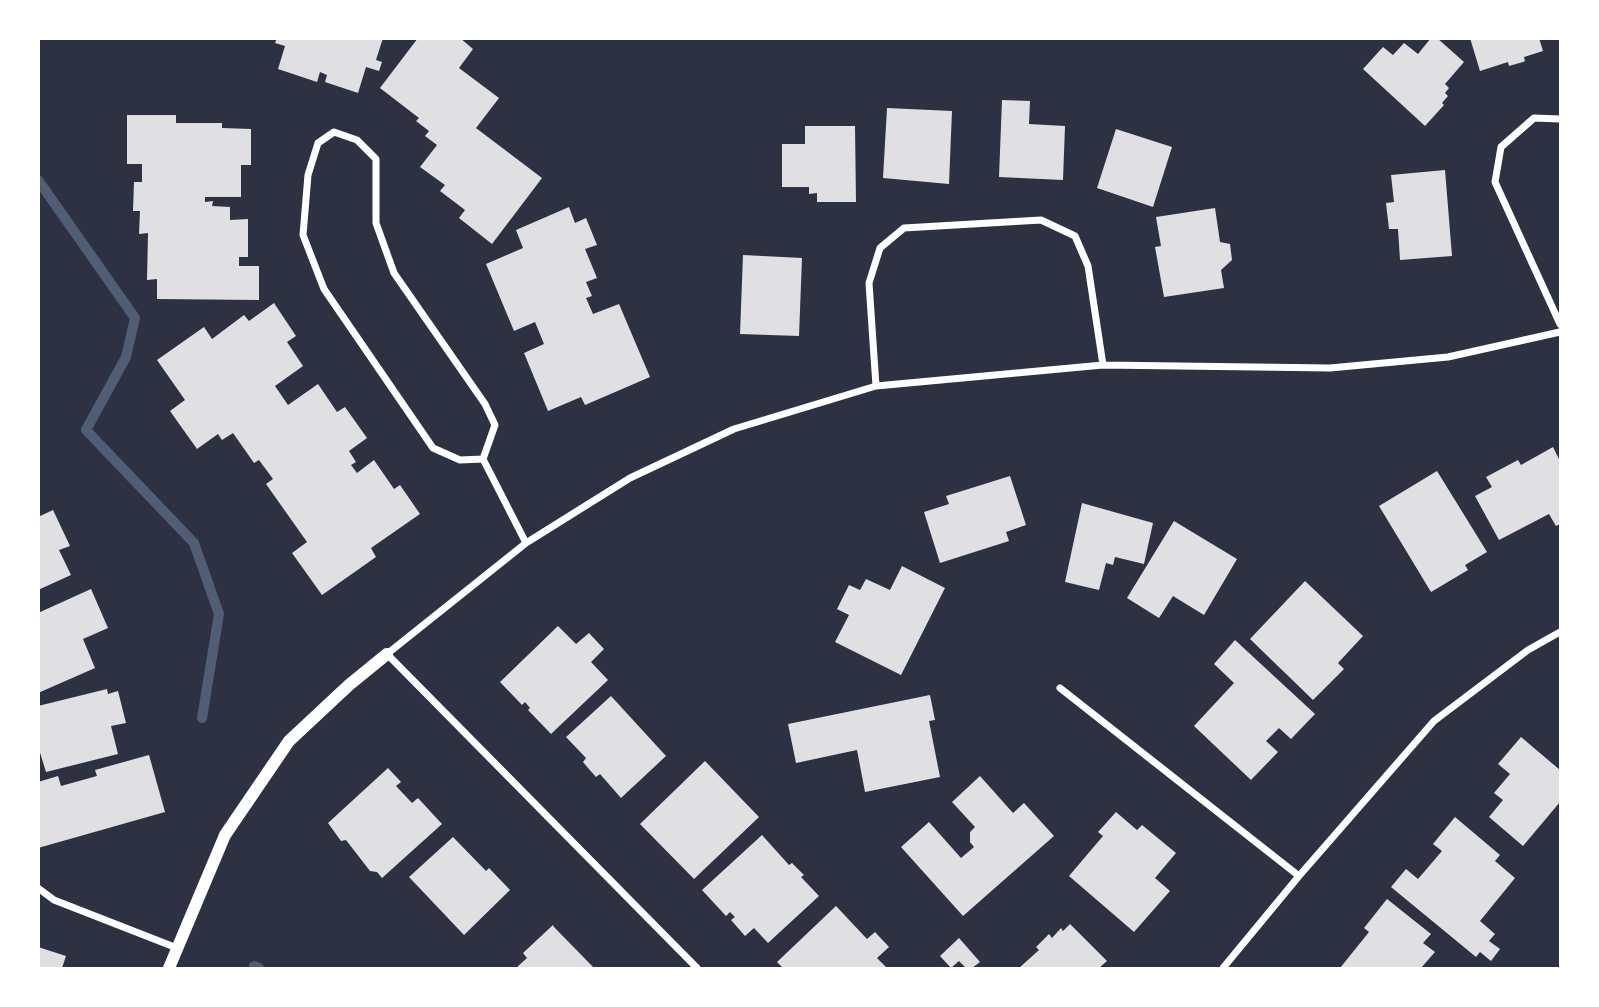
<!DOCTYPE html>
<style>
body{margin:0}
#map{position:relative;width:1599px;height:1007px;overflow:hidden;background:#2d3142;font-family:"Fira Sans",sans-serif}
canvas{display:block}
.frame{position:absolute;inset:0;border:40px solid #fff;pointer-events:none}
</style>
<div id="map">
<canvas width="1599" height="1007"></canvas>
<div class="frame"></div>
</div>
<script>
const g = document.querySelector('canvas').getContext('2d');
g.lineJoin = 'round';
function strokePath(path, color, width, dash) {
  g.strokeStyle = color;
  g.lineWidth = width;
  g.lineCap = dash ? 'butt' : 'round';
  g.setLineDash(dash || []);
  g.stroke(path);
}
function fillPath(path, color) {
  g.fillStyle = color;
  g.fill(path, 'evenodd');
}
const stream = new Path2D(`
 M38,180L135,318L126,357L86,430L194,543L219,614L202,718
 M254,966L259,968`);
const building = new Path2D(`
 M277,38H383L376,60L382,62L379,71L366,67L358,93L325,82L327,75L320,72L317,82L278,69L285,46L275,43Z
 M418,38H460L473,49L459,68L499,98L476,128L542,178L492,244L459,218L465,210L440,191L445,185L420,167L437,145L425,136L429,131L416,121L419,118L380,88Z
 M1431,38H1437L1464,62L1445,84L1449,88L1445,93L1448,96L1442,103L1444,105L1425,126L1363,69L1383,47L1393,55L1404,43L1418,54Z
 M1470,38H1539L1543,51L1524,57L1525,61L1523,62L1509,66L1508,62L1480,71Z
 M1002,100L1030,101L1029,124L1065,126L1063,180L999,177Z
 M887,108L952,111L949,184L883,178Z
 M127,115H176V123H222V128L251,129V165H241V197H205V202L213,201L212,206L230,207V220L248,219V257H239V266H259V300L157,299V279L147,280L148,233L139,234L140,211H133L134,182H142V164H127Z
 M805,126H855L856,202H817V193L809,194V187H782V144H805Z
 M1116,129L1172,147L1153,207L1097,188Z
 M1445,170L1452,256L1400,260L1398,229H1389L1386,203L1394,202L1391,175Z
 M569,207L575,223L586,218L597,245L585,249L597,278L586,282L592,296L586,298L593,314L619,304L650,377L585,405L581,397L548,411L524,353L544,344L535,322L514,331L486,264L523,248L516,230Z
 M1215,208L1220,242L1230,244L1232,260L1221,270L1224,288L1164,297L1155,247L1161,246L1156,217Z
 M743,255L802,258L799,336L740,334Z
 M274,303L296,336L287,342L303,366L275,386L288,405L318,384L337,412L345,407L367,438L349,451L356,462L351,465L357,473L374,460L394,489L400,485L420,514L371,548L376,557L322,595L292,553L307,542L266,484L273,479L259,460L254,463L233,433L222,440L218,434L197,449L170,411L185,400L157,360L204,327L212,339L244,315L249,321Z
 M1553,447L1560,461V524L1556,526L1549,514L1499,540L1475,496L1492,487L1486,477L1518,460L1521,465Z
 M1437,471L1487,552L1465,565L1468,570L1431,592L1379,506Z
 M1010,476L1026,525L1006,532L1009,541L940,563L924,512L949,504L946,496Z
 M1082,503L1153,523L1144,564L1115,557L1113,565L1106,563L1099,590L1065,582Z
 M53,510L70,546L59,550L71,575L38,590V517Z
 M1174,521L1237,559L1204,615L1173,596L1159,618L1127,598Z
 M902,566L945,588L901,675L835,642L849,615L837,609L849,585L860,590L866,579L890,590Z
 M1305,581L1363,636L1338,663L1344,669L1313,700L1250,639Z
 M91,589L108,628L83,639L95,668L38,693V613Z
 M558,626L576,644L589,633L604,649L591,662L608,680L551,734L528,710L530,708L525,702L522,705L500,682Z
 M1235,640L1315,714L1291,739L1279,728L1266,741L1278,752L1251,780L1194,726L1234,683L1214,664Z
 M107,689L108,694L118,691L126,723L111,726L118,754L46,772L38,746V706Z
 M930,695L935,720L929,721L940,777L865,792L857,750L796,763L788,724Z
 M611,696L666,756L621,798L600,774L596,777L588,768L583,762L586,758L566,737Z
 M1521,737L1560,770V802L1523,846L1489,817L1503,800L1494,793L1510,774L1498,764Z
 M149,755L165,812L38,848V782L58,776L61,786L97,776L95,770Z
 M705,761L759,817L694,879L640,824Z
 M388,768L401,782L396,786L412,803L418,798L442,824L382,878L377,872L370,871L346,840L341,841L328,823Z
 M980,776L1013,813L1024,803L1054,836L963,916L901,847L929,822L961,858L974,847L970,842V832L975,827L952,802Z
 M1116,812L1137,830L1142,825L1176,853L1155,878L1170,891L1134,932L1069,876L1103,836L1098,832Z
 M1455,817L1500,855L1495,861L1515,878L1480,921L1495,934L1489,941L1500,949L1491,961L1480,952L1476,957L1391,887L1406,869L1418,879L1442,851L1433,844Z
 M762,835L789,865L792,863L804,875L801,877L819,896L768,943L754,928L745,936L731,920L735,917L730,912L726,916L702,890Z
 M453,837L486,871L489,868L510,890L464,935L409,877Z
 M1387,899L1431,934L1423,943L1435,952L1421,968H1340L1369,932L1364,928Z
 M836,906L867,939L875,932L889,947L877,958L886,967L884,968H783L777,962Z
 M1070,924L1107,961L1099,968H1019L1039,950L1036,947L1049,934L1052,938L1061,928L1063,931Z
 M553,925L554,927L594,968H516L527,958L523,953Z
 M959,938L980,962L972,968H966L959,961L951,968L940,956Z
 M38,947L66,956L62,968H38Z`);
const minor = new Path2D(`
 M1560,119L1534,118L1501,147L1495,182L1560,324
 M876,386L869,283L880,248L904,228L1041,220L1075,236L1088,266L1103,365
 M483,459L460,460L433,448L324,289L303,235L308,175L318,143L334,132L357,140L376,159V223L394,273L485,404L495,425L483,459L526,543
 M1060,688L1299,876
 M38,888L54,900L177,948
 M697,968L387,654L526,543L630,478L734,429L876,386L1103,365L1330,368L1448,357L1560,332
 M1223,968L1299,876L1434,721L1528,650L1560,632`);
const tertiary = new Path2D(`
 M169,968L225,835L289,741L349,685L387,654`);
strokePath(stream, '#4f5d75', 10);
fillPath(building, '#e0e0e3');
strokePath(minor, '#fff', 7);
strokePath(tertiary, '#fff', 12);
</script>
